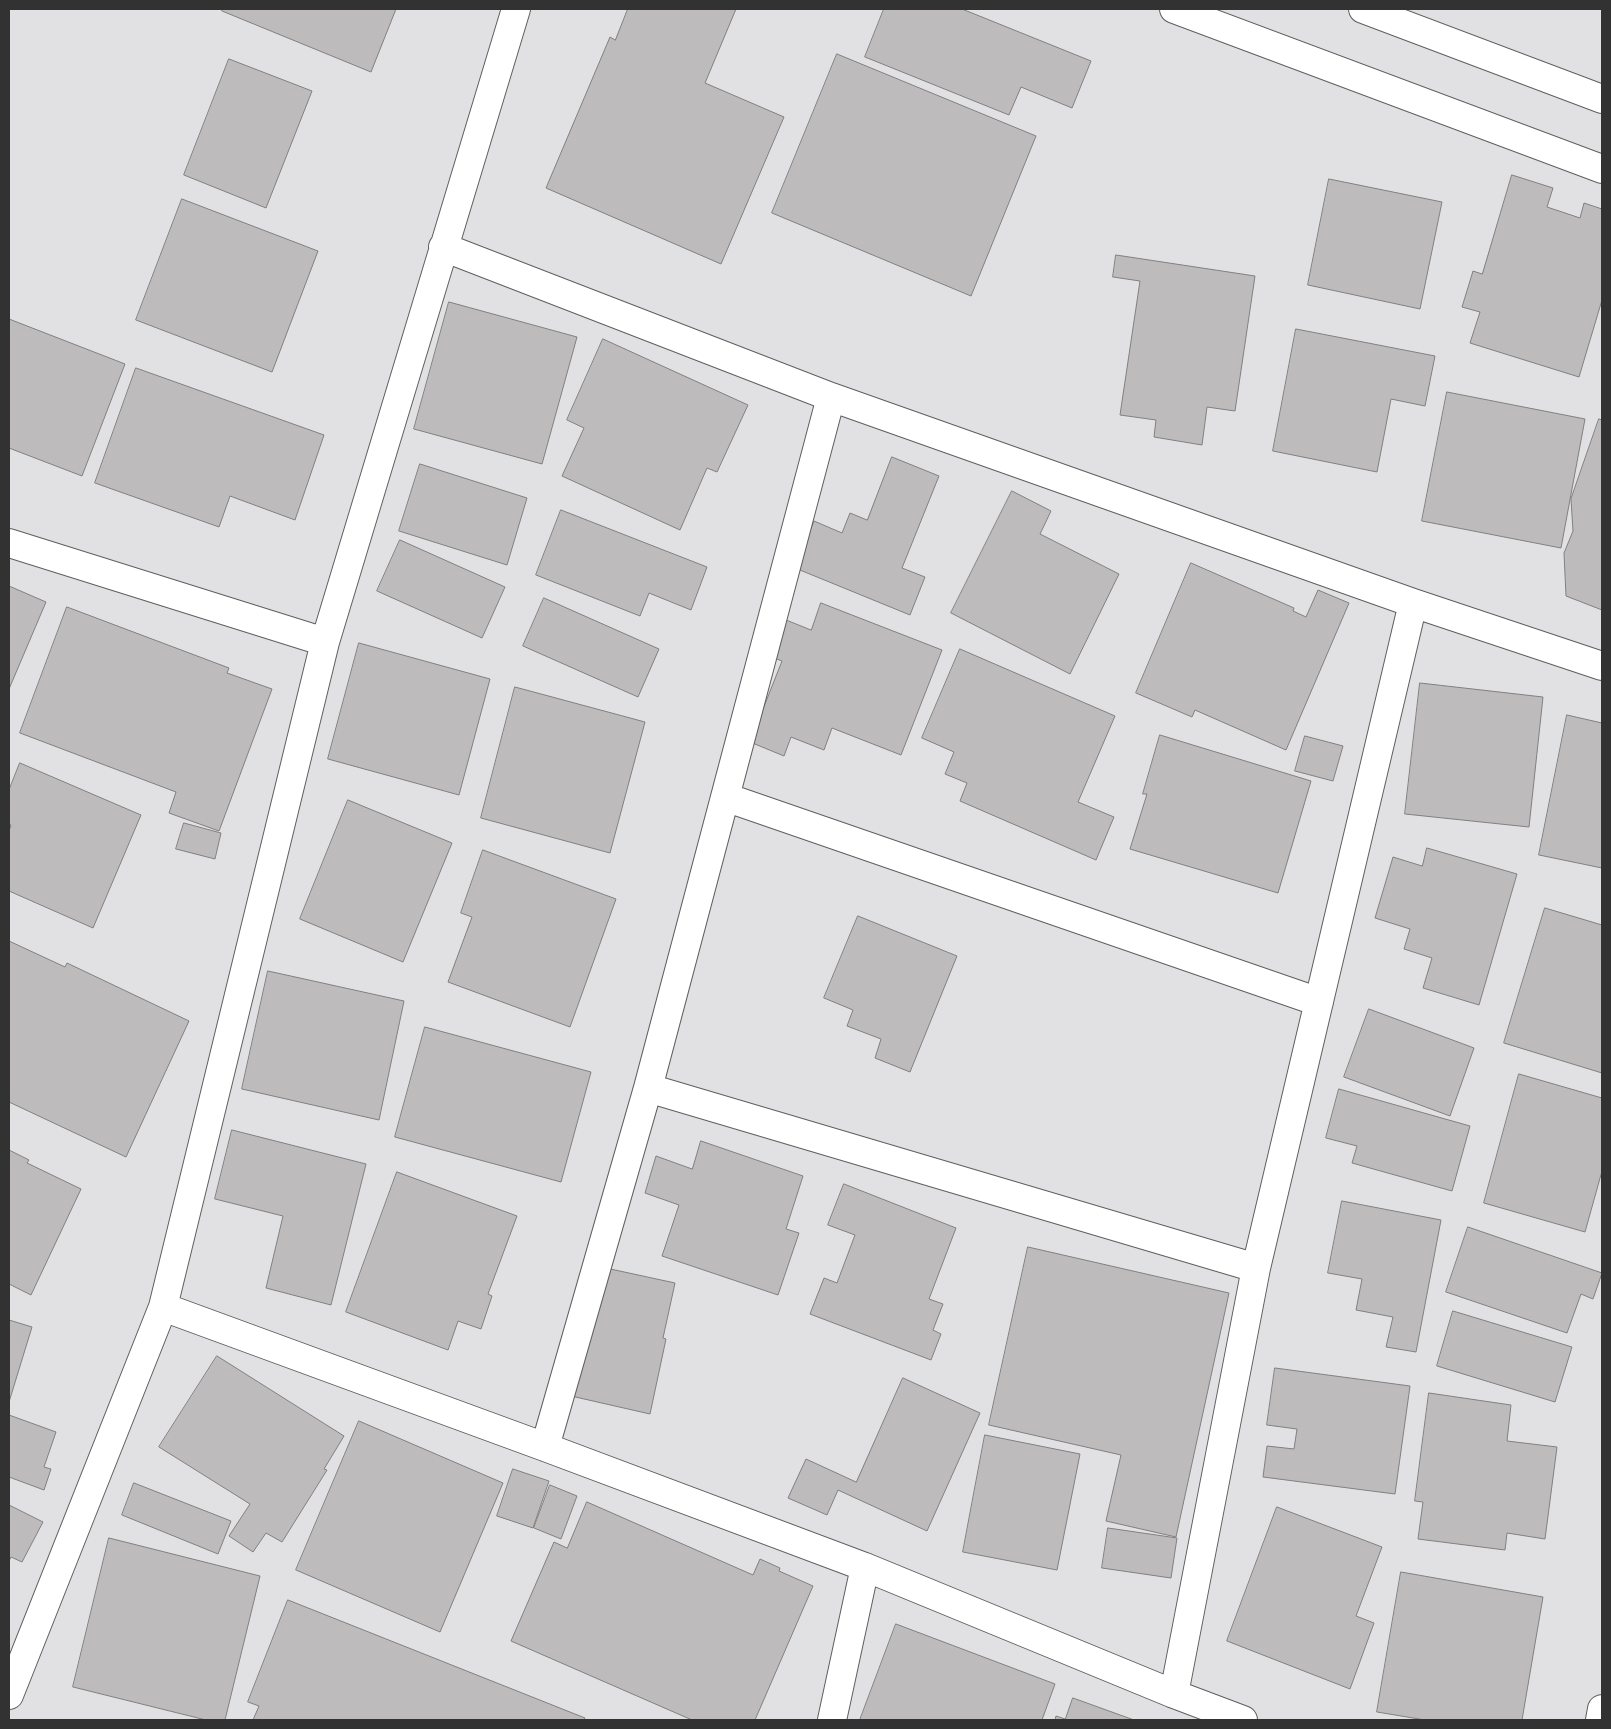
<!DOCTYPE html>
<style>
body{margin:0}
#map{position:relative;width:1611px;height:1729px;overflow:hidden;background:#e1e1e3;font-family:"PT Sans Narrow",sans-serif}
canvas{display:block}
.frame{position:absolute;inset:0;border:10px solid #323233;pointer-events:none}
</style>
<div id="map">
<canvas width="1611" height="1729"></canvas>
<div class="frame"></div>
</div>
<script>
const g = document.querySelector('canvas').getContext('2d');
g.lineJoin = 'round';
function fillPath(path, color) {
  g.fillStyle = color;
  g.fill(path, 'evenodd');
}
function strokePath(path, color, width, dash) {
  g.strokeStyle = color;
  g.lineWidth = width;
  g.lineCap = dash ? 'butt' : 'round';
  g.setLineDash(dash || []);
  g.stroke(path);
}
const building = new Path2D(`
 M223,9H396L371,72L222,11Z
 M628,9H736L705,83L784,117L721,264L546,188L610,37L615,40Z
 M884,9H962L1091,61L1072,108L1021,87L1009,115L865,57Z
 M837,54L1036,136L971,296L772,213Z
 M229,59L312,91L266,208L184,175Z
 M1512,175L1553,188L1547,207L1580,218L1584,203L1602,209V300L1579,377L1470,343L1480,312L1462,307L1473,271L1482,274Z
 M1329,179L1442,202L1420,309L1308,285Z
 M182,199L318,251L272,372L136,320Z
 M1116,255L1255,276L1235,411L1207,407L1202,445L1154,437L1156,420L1120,415L1140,281L1113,277Z
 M449,302L577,337L542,464L414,429Z
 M9,319L125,364L82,476L9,448Z
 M1296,329L1435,356L1425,406L1391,399L1377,472L1273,451Z
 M603,339L748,405L717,472L707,468L680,530L562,476L584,428L567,420Z
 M136,368L324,435L295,520L230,496L219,527L95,483Z
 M1447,392L1585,419L1561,548L1422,521Z
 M1599,419L1602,420V610L1566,596L1564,553L1573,531L1571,499Z
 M892,457L939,476L902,568L925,577L910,615L795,568L814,521L842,533L850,513L867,520Z
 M420,464L527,498L507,565L399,531Z
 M1012,491L1051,511L1040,534L1119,574L1070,674L951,613Z
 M561,510L707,567L691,610L649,593L640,616L536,575Z
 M400,540L505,587L482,638L377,591Z
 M1191,563L1294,608L1293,611L1306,617L1318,590L1349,603L1286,750L1195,710L1192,717L1136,693Z
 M9,586L46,602L9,689Z
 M544,598L659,649L638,697L523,646Z
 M821,603L942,650L901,755L832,728L824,750L791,737L784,756L750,742L782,661L772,657L786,620L811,630Z
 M67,607L229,668L227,673L272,689L219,831L169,813L176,792L20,733Z
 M359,643L490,679L459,795L328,759Z
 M960,649L1115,716L1078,802L1114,817L1096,860L960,801L967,783L945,774L954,752L922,738Z
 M1420,683L1543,697L1529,827L1405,814Z
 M515,687L645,722L610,853L481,818Z
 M1567,715L1602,723V868L1539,855Z
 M1160,735L1311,781L1278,893L1130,849L1147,794H1143Z
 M1305,736L1343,746L1333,781L1295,771Z
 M20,763L141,815L93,928L9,891V831L11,825L9,824V790Z
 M348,800L452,843L403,962L300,919Z
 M184,823L221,833L215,859L176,849Z
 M1427,848L1517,874L1479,1005L1423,988L1432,958L1404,949L1410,929L1375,918L1393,857L1422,866Z
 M483,850L616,899L570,1027L448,982L472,917L461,913Z
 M1545,908L1602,925V1073L1504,1043Z
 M858,916L957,956L910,1072L875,1058L881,1039L847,1026L853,1010L824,998Z
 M9,941L65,967L67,963L189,1021L126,1157L9,1102Z
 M268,971L404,1001L379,1120L242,1089Z
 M1369,1009L1474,1048L1450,1116L1344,1077Z
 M425,1027L591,1072L561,1182L395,1137Z
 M1519,1074L1602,1098V1171L1585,1232L1484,1203Z
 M1339,1089L1470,1126L1452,1191L1352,1163L1357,1146L1326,1138Z
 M232,1130L366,1164L331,1305L266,1288L283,1216L215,1199Z
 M701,1141L803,1176L786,1229L799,1233L778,1295L662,1256L679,1205L645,1193L656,1156L692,1169Z
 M9,1150L29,1160L27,1163L81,1189L31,1295L9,1284Z
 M397,1172L517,1216L488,1294L492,1296L481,1329L458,1321L448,1350L346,1312Z
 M844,1184L956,1228L929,1299L943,1304L933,1330L941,1334L931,1360L810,1314L824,1278L837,1283L855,1235L828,1225Z
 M1342,1201L1441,1220L1416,1352L1386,1347L1393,1317L1356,1310L1362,1279L1328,1273Z
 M1468,1227L1602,1273L1593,1299L1581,1294L1567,1333L1446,1292Z
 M1028,1247L1229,1293L1176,1537L1106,1521L1121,1455L989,1425Z
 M592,1265L675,1283L663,1338L666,1339L650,1414L571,1396Z
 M1453,1311L1572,1347L1555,1402L1437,1366Z
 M9,1320L32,1327L9,1402Z
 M217,1356L344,1436L324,1469L327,1470L282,1542L266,1533L253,1552L229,1536L250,1504L159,1447Z
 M1275,1368L1410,1386L1395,1494L1263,1477L1267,1446L1294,1449L1297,1429L1267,1425Z
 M903,1378L980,1413L927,1531L838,1490L827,1515L788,1498L806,1459L856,1482Z
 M1429,1393L1511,1405L1507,1441L1557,1447L1545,1539L1507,1533L1505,1550L1418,1539L1423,1502L1415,1501Z
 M9,1415L56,1432L44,1467L51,1469L44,1490L9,1477Z
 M359,1421L503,1483L440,1632L296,1570Z
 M985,1435L1080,1454L1057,1570L963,1552Z
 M513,1469L549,1481L533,1528L497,1516Z
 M134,1483L231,1521L218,1554L122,1515Z
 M550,1485L577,1496L561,1539L534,1528Z
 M587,1502L753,1575L760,1559L780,1568L779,1571L813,1586L755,1720H692L511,1641L554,1542L567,1548Z
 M9,1505L43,1522L22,1562L11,1557L9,1561Z
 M1277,1507L1382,1547L1356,1616L1374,1623L1350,1689L1227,1641Z
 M1108,1528L1177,1538L1171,1578L1102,1568Z
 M109,1538L260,1576L225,1720H206L73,1687Z
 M1401,1572L1543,1597L1522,1720H1425L1377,1712Z
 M288,1600L585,1718L584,1720H253L259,1706L248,1702Z
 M896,1624L1055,1684L1042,1720H860Z
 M1073,1698L1134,1720H1055L1056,1716L1065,1719Z`);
const minor = new Path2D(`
 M1174,9L1602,169
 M1363,9L1602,99
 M443,247L831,397L1413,603L1602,666
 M9,543L325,642
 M725,797L1319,1002
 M648,1088L1256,1268
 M163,1307L545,1447L865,1567L1174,1694L1243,1720
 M545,1447L648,1088L831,397
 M1174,1694L1256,1268L1413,603
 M9,1695L163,1307L325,642L516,9
 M832,1720L865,1567
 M1600,1720L1602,1709`);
fillPath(building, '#bdbbbb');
strokePath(building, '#818080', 1);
strokePath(minor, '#5f5f60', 30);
strokePath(minor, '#fff', 28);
</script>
